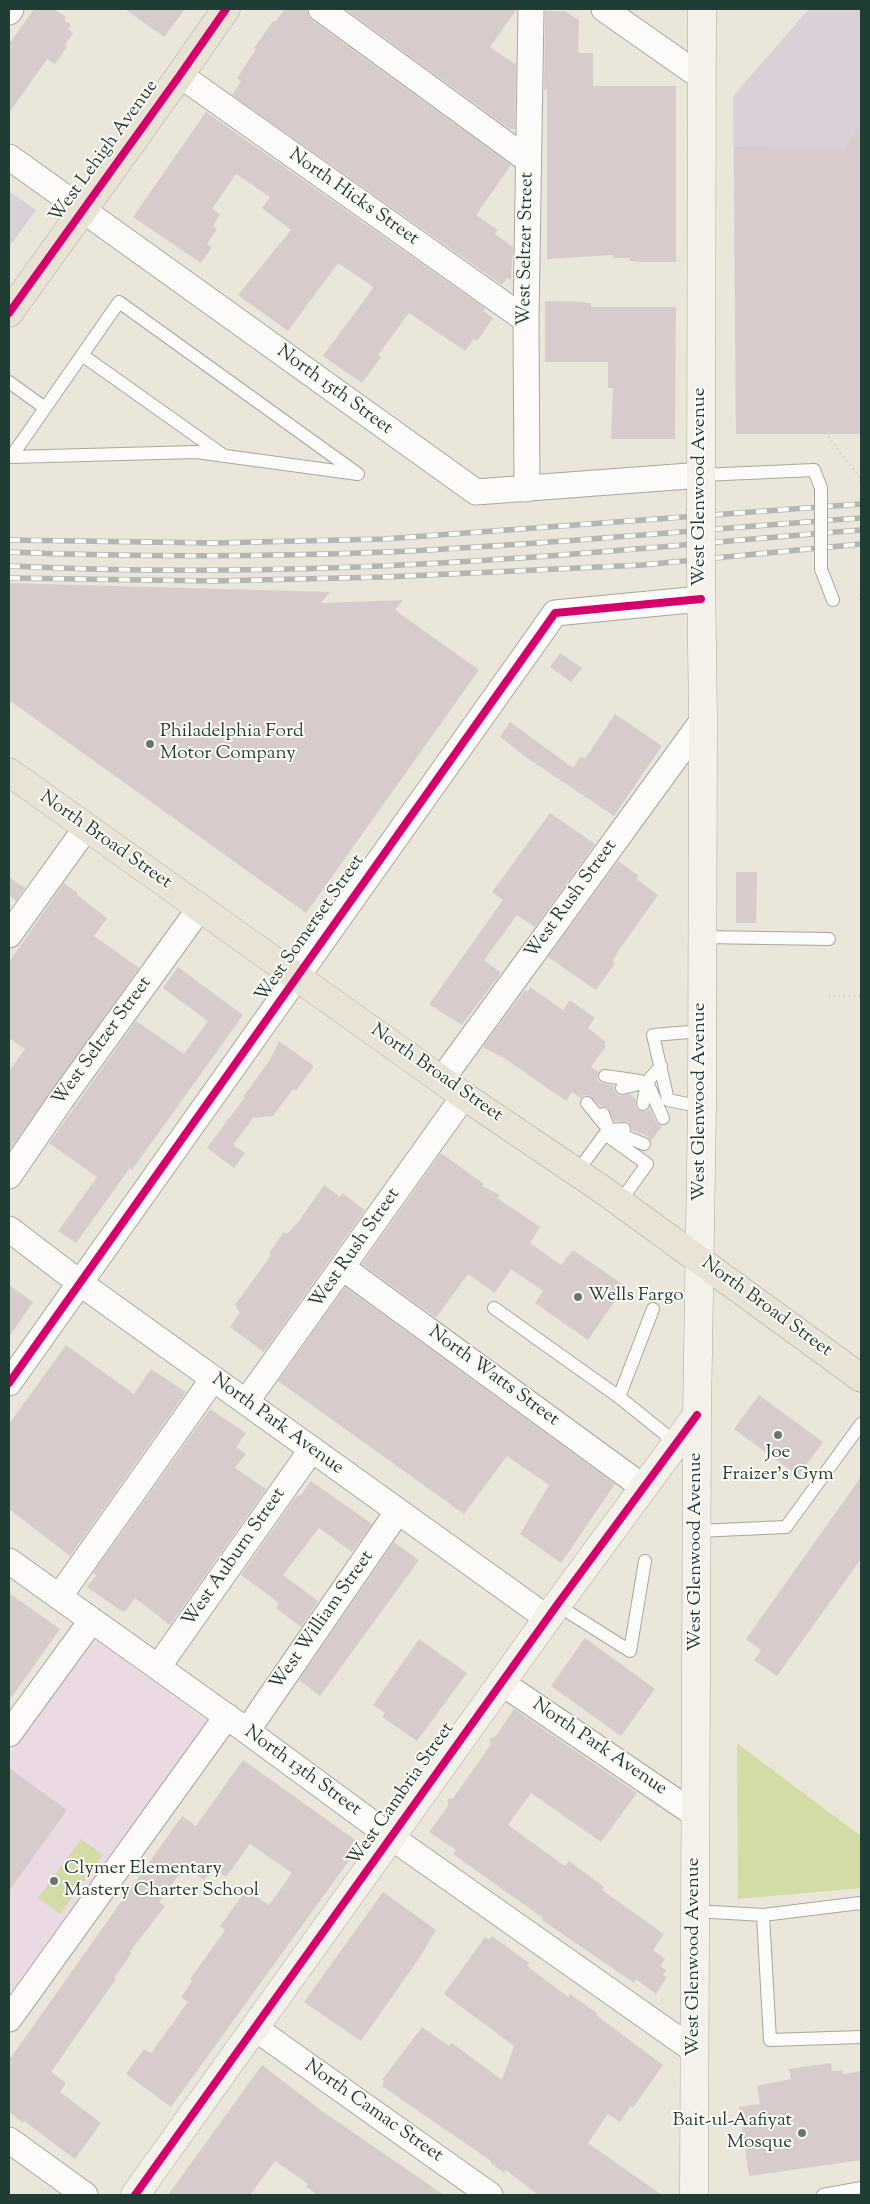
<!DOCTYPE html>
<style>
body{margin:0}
#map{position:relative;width:870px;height:2204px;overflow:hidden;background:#ebe6da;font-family:"Sorts Mill Goudy",serif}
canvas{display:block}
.frame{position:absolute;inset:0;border:10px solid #1f3d34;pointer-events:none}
</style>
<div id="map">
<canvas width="870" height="2204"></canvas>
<div class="frame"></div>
</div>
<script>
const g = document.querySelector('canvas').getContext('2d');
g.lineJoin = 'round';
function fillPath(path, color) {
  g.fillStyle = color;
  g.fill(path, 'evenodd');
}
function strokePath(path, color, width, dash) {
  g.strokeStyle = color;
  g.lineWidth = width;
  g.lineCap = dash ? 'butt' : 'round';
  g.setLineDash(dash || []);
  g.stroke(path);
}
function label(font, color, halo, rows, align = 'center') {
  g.font = font + ' "Sorts Mill Goudy",serif';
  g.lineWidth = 4;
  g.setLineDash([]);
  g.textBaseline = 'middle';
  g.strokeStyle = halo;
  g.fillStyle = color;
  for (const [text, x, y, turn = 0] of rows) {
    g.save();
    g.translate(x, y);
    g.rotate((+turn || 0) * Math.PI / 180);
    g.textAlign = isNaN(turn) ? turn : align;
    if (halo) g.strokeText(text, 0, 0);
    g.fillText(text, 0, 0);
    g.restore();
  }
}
const built = new Path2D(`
 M94,1639L212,1725L9,2005V1756Z`);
const industrial = new Path2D(`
 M809,9H861V434H736L733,96Z
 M9,191L36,210L9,247Z`);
const green = new Path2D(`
 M737,1743L861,1836V1888L738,1899Z
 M81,1839L103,1855L60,1914L38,1898Z`);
const building = new Path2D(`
 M34,9H54L66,17L64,20L71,25L68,29L73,33L65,45L67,47L55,64L47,59L9,113V44Z
 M125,9H185L164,37Z
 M285,9H307L308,15L313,21L511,165L476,215L498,230L495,234L513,247L511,280L507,278L502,285L232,95L241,81L237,78L256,49L254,48L273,21L275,22Z
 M345,9H517L490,47L516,65L515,129H510Z
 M545,11H564L579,20L578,53H593V86H676V262H639L630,261V258H613V255L547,259V88L544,91Z
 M206,112L485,308L483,311L493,318L477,341L474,339L465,351L409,313L378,355L381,357L362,383L323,356L373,288L372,286L338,263L288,331L238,295L291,230L262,208L270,197L236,174L212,209L220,214L213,226L217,229L207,244L212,247L201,263L133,217Z
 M861,124V434H736L734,147L844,148Z
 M545,301L586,302V303H591V307H676L675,439H611L613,388H608V362H545Z
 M9,583L330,592L321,603L403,600L395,610L479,670L306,913L9,700Z
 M560,653L582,668L571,682L550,667Z
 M615,714L662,746L614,816L530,760L500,737L510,722L573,768L581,756L585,759Z
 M550,813L595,844L535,927L517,915L484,960L501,973L462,1025L430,1005V1003L503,900L492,892Z
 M618,861L639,876L636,879L658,895L619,950L613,961L615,963L596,990L548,957Z
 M736,872H757L756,923H736Z
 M9,877L25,888L16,901L9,895Z
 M64,883L78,893L77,895L107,918L94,936L139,968L9,1151V1071L25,1049L9,1038V962Z
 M178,967L243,1015L132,1170L130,1168L76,1243L58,1231L97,1177L49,1143L136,1021L184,1054L208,1021L163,988Z
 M530,987L563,1010L570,1000L595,1018L588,1028L606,1042L604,1045L606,1046L591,1067L598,1072L597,1079L600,1083L614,1086V1090L619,1096L630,1094L636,1099L635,1106L638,1110L645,1112L650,1109L656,1122L662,1126L651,1141L647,1136L632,1130L628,1122L614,1121L608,1108L600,1106L590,1096L585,1095L581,1098L572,1092L566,1101L504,1058L484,1048V1045L525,990L528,991Z
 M279,1041L314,1066L296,1091L293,1089L273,1116L253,1118L233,1145L245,1153L234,1168L207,1148L245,1097H243L270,1060Z
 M441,1153L484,1184L482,1186L500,1195L497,1198L540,1227L530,1243L561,1265L573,1250L625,1286L588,1340L535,1303L543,1291L511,1269L495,1293L468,1274L436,1318L362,1264Z
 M324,1185L340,1197L342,1193L365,1210L264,1352L230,1327L240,1312L236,1308L237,1306L235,1305L271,1255L269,1253L284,1232L287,1234L299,1221Z
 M9,1285L33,1302L9,1337Z
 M345,1287L615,1484L561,1563L520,1534L549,1485L507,1456L464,1514L278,1381Z
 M66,1345L134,1394L151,1369L186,1392L70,1556L9,1509V1424Z
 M759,1395L823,1442L798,1476L734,1429Z
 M210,1409L246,1433L236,1447L246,1454L235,1468L266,1489L170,1625L135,1598L125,1612L120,1610L87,1587L96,1575L93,1573Z
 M861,1477V1559L777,1676L754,1660L761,1650L746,1639Z
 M311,1481L372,1524L352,1552L319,1528L283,1575L318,1601L301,1627L276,1608L279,1603L241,1575L293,1501L298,1495L300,1496Z
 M394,1542L419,1560L320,1696L299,1680Z
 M9,1593L60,1629L9,1701Z
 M585,1638L655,1689L621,1736L551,1686Z
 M419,1639L467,1673L417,1741L382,1717L385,1713L373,1705Z
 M514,1709L637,1793L601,1842L531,1793L508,1825L565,1866L569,1861L604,1887L602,1890L664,1934L653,1950L665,1959L660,1966L666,1970L663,1975L667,1977L656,1994L636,1979L634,1983L542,1920L543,1918L453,1854L456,1850L429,1832L448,1806V1799L453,1798L483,1756L490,1745V1739L496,1736Z
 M243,1760L361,1844L171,2107L126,2074L144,2049L151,2053L188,2002L181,1997L192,1981L190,1979L225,1930L220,1926L246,1890L269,1905L292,1873L250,1844L226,1877L213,1868L204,1880L185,1866L159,1902L165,1906L130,1952L132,1953L114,1978L116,1979L51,2072L66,2083L60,2092L101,2123L75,2159L24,2121L23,2123L9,2112V2060L182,1816L196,1826Z
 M9,1768L67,1810L9,1891Z
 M383,1892L436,1930L420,1957L361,2041L304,2002Z
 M492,1936L529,1963L527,1966L568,1997L570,1994L597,2013L596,2015L663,2065L633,2108L631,2106L620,2122L608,2114L588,2143L662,2195H538L506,2170L504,2173L491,2163V2161L382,2086L384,2081L382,2080L422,2027L449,2046L452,2043L502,2080L514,2046L444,1994L485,1937L489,1940Z
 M831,2063L832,2071L843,2070V2074L861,2071V2160L749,2176L739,2107L760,2104L757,2086L791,2079L789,2069Z
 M262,2065L322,2111L444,2195H318L306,2187L308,2184L275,2161L250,2195H168Z`);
const path = new Path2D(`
 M825,433L860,478L861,483
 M860,600L861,589
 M829,996H861`);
const lane = new Path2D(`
 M119,302L358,474L196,452L11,457Z
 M82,355L223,455
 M9,382L45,408
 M702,475L814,470L821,488
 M821,569L833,600
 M702,937L829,939
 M701,1031L653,1035L668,1100L702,1107
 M661,1066L647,1082L663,1118
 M605,1076L640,1081
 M622,1088L647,1082L643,1104
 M587,1103L609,1130L603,1114
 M624,1129L609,1130L644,1144
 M577,1172L605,1134L647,1164L620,1202
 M494,1308L619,1397L665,1434L671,1449
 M619,1397L653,1309
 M697,1531L786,1527L861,1424
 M557,1605L630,1651L645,1561
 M695,1911L763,1915L860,1903L861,1904
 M763,1915L770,2040L861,2037
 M823,2195L861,2188`);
const street = new Path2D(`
 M321,9L528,160
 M604,9L701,77
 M9,12L11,9
 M180,75L526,320
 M9,157L476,492L702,475
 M527,489L526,320L531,9
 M9,935L86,828
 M442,1079L703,720
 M9,1176L61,1100L200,908
 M9,1229L80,1283L547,1618
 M343,1268L643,1487
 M9,1383L555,613L701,599
 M246,1402L464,1096
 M9,1561L247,1731L391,1837L695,2051
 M59,1597L213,1379
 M158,1667L312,1449
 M502,1683L696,1815
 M247,1731L398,1511
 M9,1734L92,1620
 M9,2019L227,1716
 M256,2029L490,2195
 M9,2140L85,2195`);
const secondary = new Path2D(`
 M701,508L702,9
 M135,2195L557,1605L697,1415
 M694,2195L697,1415L702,1107L703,720L701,569`);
const primary = new Path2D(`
 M9,313L180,75L226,9
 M9,772L464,1096L603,1190L861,1378`);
const rail = new Path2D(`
 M9,540L214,543L384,539L861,504
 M9,552C134,557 261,557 386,552C545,545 703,529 861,518
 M9,566C178,574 351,570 519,558C633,550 747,539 861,530
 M9,578L214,581L385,577L642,565L861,544`);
const laneBridge = new Path2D(`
 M821,569V488`);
const secondaryBridge = new Path2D(`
 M701,508V569`);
const cycleway = new Path2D(`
 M9,313L180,75L226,9
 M9,1383L555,613L701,599
 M135,2195L557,1605L697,1415`);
const markers = [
 [150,744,5,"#66786e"],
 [578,1297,5,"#66786e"],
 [778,1435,5,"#66786e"],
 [54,1881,5,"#66786e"],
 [802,2133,5,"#66786e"]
];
const streetNames = [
 ["West Lehigh Avenue",105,152,-54],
 ["North Hicks Street",353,198,35],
 ["West Seltzer Street",527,249,-89],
 ["North 15th Street",334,391,36],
 ["West Glenwood Avenue",701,487,-90],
 ["North Broad Street",105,841,35],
 ["West Rush Street",572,900,-54],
 ["West Somerset Street",311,929,-55],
 ["West Seltzer Street",103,1042,-54],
 ["North Broad Street",436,1074,35],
 ["West Glenwood Avenue",701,1102,-90],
 ["West Rush Street",356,1249,-55],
 ["North Broad Street",766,1308,36],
 ["North Watts Street",493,1377,36],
 ["North Park Avenue",277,1425,36],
 ["West Glenwood Avenue",697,1552,-90],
 ["West Auburn Street",235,1558,-55],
 ["West William Street",323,1621,-55],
 ["North Park Avenue",599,1748,34],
 ["North 13th Street",302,1772,36],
 ["West Cambria Street",402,1795,-55],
 ["West Glenwood Avenue",695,1957,-90],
 ["North Camac Street",373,2112,35]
];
const poiNames = [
 ["Philadelphia Ford",160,733],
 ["Motor Company",160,755],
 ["Wells Fargo",588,1297],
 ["Joe",778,1454,"center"],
 ["Fraizer's Gym",778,1476,"center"],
 ["Clymer Elementary",64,1870],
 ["Mastery Charter School",64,1892],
 ["Bait-ul-Aafiyat",792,2122,"right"],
 ["Mosque",792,2144,"right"]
];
fillPath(built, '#ebdae3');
fillPath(industrial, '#d9d1d7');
fillPath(green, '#d2dca4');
fillPath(building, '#d7cccb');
strokePath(lane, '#a7a79f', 14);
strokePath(street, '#a7a79f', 27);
strokePath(secondary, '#a7a79f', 29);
strokePath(primary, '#a7a79f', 29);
strokePath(path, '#cbccc9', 3, [1, 4]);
strokePath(lane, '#fcfbf9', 12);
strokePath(street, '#fcfbf9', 25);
strokePath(secondary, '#f4f1eb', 28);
strokePath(primary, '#e9e3d6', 28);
strokePath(rail, '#b3b6b3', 5.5);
strokePath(rail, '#fdfcf7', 4, [11]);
strokePath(laneBridge, '#a7a79f', 14, []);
strokePath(secondaryBridge, '#a7a79f', 29, []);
strokePath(laneBridge, '#fcfbf9', 12);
strokePath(secondaryBridge, '#f4f1eb', 28);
strokePath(cycleway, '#d6006c', 8);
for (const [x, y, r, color] of markers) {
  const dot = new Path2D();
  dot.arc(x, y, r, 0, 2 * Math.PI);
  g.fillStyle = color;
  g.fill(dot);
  strokePath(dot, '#fdfcf7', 2);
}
label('19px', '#1f3d34', '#fdfcf7', streetNames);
label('19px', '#1f3d34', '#fdfcf7', poiNames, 'left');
</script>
